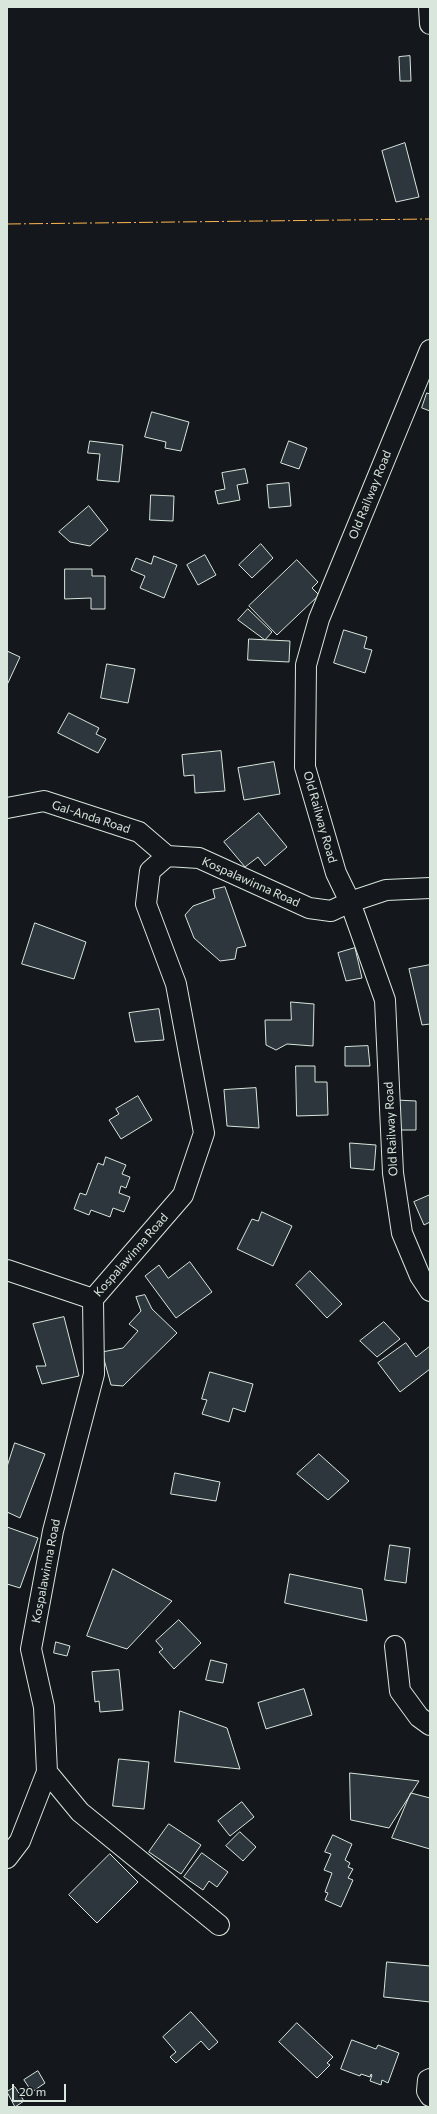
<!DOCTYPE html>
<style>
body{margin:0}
#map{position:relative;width:437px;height:2114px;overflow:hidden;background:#14181c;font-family:Commissioner,sans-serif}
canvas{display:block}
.frame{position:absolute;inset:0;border:8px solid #d8e6dc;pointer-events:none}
.scale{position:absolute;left:12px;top:2084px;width:54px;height:18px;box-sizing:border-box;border:2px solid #d8e6dc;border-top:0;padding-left:5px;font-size:12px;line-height:14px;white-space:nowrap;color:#d8e6dc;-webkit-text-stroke:3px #14181c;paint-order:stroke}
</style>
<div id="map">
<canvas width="437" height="2114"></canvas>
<div class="frame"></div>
<div class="scale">20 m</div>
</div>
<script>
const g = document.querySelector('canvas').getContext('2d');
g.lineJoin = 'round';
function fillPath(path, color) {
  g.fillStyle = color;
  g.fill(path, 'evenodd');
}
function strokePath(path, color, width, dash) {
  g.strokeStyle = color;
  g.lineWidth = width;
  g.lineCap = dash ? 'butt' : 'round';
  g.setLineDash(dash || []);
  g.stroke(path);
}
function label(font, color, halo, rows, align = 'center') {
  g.font = font + ' Commissioner,sans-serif';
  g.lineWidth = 3;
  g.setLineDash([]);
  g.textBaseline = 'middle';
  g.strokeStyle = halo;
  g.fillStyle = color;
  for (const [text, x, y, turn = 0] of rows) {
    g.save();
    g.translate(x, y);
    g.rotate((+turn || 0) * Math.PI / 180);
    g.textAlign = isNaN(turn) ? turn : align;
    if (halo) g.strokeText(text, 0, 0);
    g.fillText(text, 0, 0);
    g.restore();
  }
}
const building = new Path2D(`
 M410,56L411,81H400L399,57Z
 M405,143L419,197L396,202L382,151Z
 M427,393L430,394V411L422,408Z
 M152,412L189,422L181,451L165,448L166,442L145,437Z
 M90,441L123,445L119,482L97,480L100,454L88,453Z
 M289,441L307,448L299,469L281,463Z
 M245,469L248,483L237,485L240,500L218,504L215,491L225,489L222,473Z
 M289,483L291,506L269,508L267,485Z
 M151,495L174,496L173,521L150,520Z
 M89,506L108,530L90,546L70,542L59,532Z
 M261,544L273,558L252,578L239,565Z
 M205,555L216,575L198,585L187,565Z
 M154,556L177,565L164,598L140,588L145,576L131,570L136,558L151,564Z
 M297,560L318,582L312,588L319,595L277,635L249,606Z
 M65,569H92V576H105V609H91V598L65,599Z
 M248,609L272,632L265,640L238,620Z
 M344,630L367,637L364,648L372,650L365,673L334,663Z
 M249,639L290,641L289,662L248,660Z
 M7,651L20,657L7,685Z
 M107,664L135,669L128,703L101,698Z
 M69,713L99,728L96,734L106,739L98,753L58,733Z
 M221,751L225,791L195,793L194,775L184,776L182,755Z
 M274,762L280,794L244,800L238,768Z
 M259,813L287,847L265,866L258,857L245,867L224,842Z
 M225,887L246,946L237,948L235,959L220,961L194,938L185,915L193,906L215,898L213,890Z
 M35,923L86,942L74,979L22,964Z
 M355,948L362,978L346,981L338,953Z
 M430,965V1024L422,1025L409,969Z
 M291,1002L314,1004L313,1046L287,1044L276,1050L266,1045L265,1020H291Z
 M159,1009L164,1040L135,1042L129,1013Z
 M368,1046L370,1066H345V1047Z
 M296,1066H315V1082H327L328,1115L297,1116Z
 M256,1088L259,1128L227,1126L224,1090Z
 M138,1096L152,1120L121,1139L109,1120L119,1114L116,1109Z
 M396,1100L416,1101V1130H398Z
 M350,1143L376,1145L374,1170L351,1168Z
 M106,1157L126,1165L122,1174L130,1177L126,1188L121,1186L119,1193L130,1197L124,1212L113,1208L110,1217L91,1210L89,1215L74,1209L80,1193L86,1195L98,1163L103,1165Z
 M430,1195V1222L424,1225L414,1202Z
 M262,1212L292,1226L273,1266L237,1249L252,1219L258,1221Z
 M190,1262L212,1292L176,1318L145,1276L159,1265L168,1278Z
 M310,1271L342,1304L327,1318L296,1285Z
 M145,1295L152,1309L177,1333L123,1386L111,1385L102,1352L123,1348L138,1331L129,1324L141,1311L136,1297Z
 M64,1317L79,1376L42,1384L36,1366H46L33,1324Z
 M384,1322L400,1339L377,1357L360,1341Z
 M406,1343L416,1357L430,1346V1369L400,1392L378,1363Z
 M210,1372L253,1384L245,1412L233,1408L229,1422L202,1414L207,1400L202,1399Z
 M15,1443L45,1454L20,1518L7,1512V1467Z
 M319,1454L349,1481L328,1500L297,1474Z
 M175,1473L220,1482L216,1501L171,1494Z
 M7,1527L38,1538L20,1588L7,1584Z
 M390,1545L410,1548L406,1583L385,1580Z
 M113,1569L172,1601L127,1649L87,1636Z
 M290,1574L362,1589L367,1621L285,1603Z
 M179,1620L201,1643L174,1669L159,1652L163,1649L156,1641Z
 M56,1642L70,1646L67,1656L54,1653Z
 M211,1660L227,1664L223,1683L206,1680Z
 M119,1670L123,1710L100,1712L99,1701L95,1702L92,1672Z
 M304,1689L312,1715L266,1729L258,1703Z
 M180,1711L227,1728L240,1769L175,1762Z
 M119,1759L149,1762L144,1809L113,1806Z
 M350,1773L419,1781L389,1828L351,1820Z
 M411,1793L430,1798V1849L392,1838Z
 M242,1802L254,1817L230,1836L218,1821Z
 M169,1824L201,1845L181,1874L149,1852Z
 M240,1832L256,1847L243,1861L226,1846Z
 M333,1835L352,1844L345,1860L350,1863L348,1867L353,1869L348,1878L353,1880L341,1907L325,1900L328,1893L325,1892L332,1873L324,1870L331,1854L325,1852Z
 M202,1853L228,1872L217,1887L209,1881L203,1890L184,1877Z
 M110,1854L138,1882L97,1923L69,1895Z
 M387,1962L430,1966V2002L384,1997Z
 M191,2012L218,2042L209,2050L201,2041L176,2063L170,2057L176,2052L163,2037Z
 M297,2023L333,2057L327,2063L330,2065L317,2078L279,2042Z
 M352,2040L376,2049L378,2045L399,2053L388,2083L382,2080L381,2085L370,2081L372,2075L371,2074L370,2077L361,2074L360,2076L341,2069Z
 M38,2071L45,2083L32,2092L24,2080Z
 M15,2087L24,2101L15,2107L7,2092Z`);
const minor = new Path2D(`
 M429,7L430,24
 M430,350L319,619L306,665L305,767L336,873L350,902L385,1000L393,1173L402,1233L420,1276L430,1291
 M7,808L44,801L139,832L167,856
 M7,1270L93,1299
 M395,1646L400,1691L419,1717L430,1725
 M47,1772L80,1812L219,1925
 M7,1858L20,1841L47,1772L44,1707L31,1649L53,1531L94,1374L93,1299L183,1195L204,1133L176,984L146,904L150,871L167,856L199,858L309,908L331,911L350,902L386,890L430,888
 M430,2079L428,2080L427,2091L430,2096`);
const power = new Path2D(`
 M7,224L430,219`);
const streetNames = [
 ["Old Railway Road",370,495,-68],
 ["Gal-Anda Road",91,817,18],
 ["Old Railway Road",320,817,74],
 ["Kospalawinna Road",251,882,24],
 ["Old Railway Road",391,1129,-93],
 ["Kospalawinna Road",131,1255,-49],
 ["Kospalawinna Road",46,1571,-79]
];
fillPath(building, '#2c363c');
strokePath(building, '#d8e6dc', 1);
strokePath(minor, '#d8e6dc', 22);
strokePath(minor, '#14181c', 20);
strokePath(power, '#ffb74d', 1, [14, 3, 2, 3]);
label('12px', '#d8e6dc', '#14181c', streetNames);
</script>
